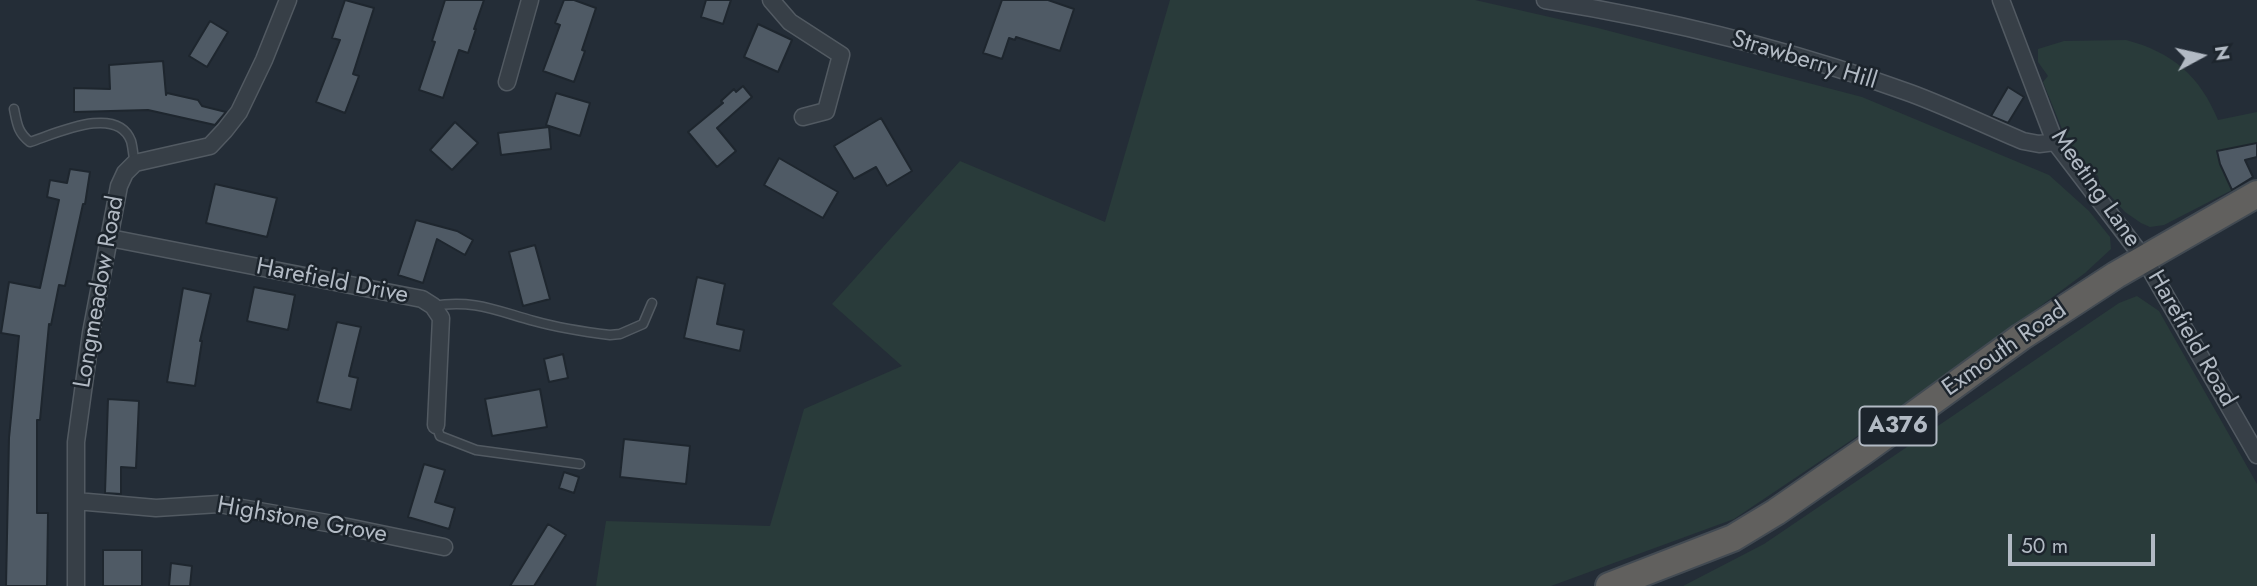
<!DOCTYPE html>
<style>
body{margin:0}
#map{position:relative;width:2257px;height:586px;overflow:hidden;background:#242d37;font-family:Jost,sans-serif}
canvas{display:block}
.north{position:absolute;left:2166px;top:21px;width:70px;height:70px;-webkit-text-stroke:5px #1c242c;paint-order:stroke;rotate:82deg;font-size:19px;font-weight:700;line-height:28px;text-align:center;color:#b2bac4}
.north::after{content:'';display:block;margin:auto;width:24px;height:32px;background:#b2bac4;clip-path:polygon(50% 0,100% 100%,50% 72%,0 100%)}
.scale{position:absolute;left:2008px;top:534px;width:147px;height:32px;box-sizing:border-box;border:4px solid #b2bac4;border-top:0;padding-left:9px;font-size:21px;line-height:24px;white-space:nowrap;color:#b2bac4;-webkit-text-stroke:5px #1c242c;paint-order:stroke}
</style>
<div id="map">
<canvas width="2257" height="586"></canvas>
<div class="north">N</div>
<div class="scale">50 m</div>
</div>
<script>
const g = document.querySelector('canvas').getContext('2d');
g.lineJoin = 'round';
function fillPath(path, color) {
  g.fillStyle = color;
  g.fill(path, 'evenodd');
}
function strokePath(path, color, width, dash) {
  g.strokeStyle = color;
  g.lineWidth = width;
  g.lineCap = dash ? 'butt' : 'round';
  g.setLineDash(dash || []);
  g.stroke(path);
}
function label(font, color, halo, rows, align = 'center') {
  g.font = font + ' Jost,sans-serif';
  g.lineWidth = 5;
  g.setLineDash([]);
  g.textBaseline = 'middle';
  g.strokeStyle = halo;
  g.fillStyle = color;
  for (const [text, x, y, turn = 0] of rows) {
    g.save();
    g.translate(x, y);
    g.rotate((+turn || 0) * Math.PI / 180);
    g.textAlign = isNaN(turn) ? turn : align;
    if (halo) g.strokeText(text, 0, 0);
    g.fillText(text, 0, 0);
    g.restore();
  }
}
const green = new Path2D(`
 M1170,0H1475L1598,28L1862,97L2049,175L2089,211L2110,237L2111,249L2085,273L1941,380L1734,519L1551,586H596L606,521L770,526L804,409L902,366L832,304L960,161L1105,222Z
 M2126,40C2172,52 2200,76 2218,120L2257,112V143L2217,151L2220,164L2232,190L2164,225L2150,227L2141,223L2125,212L2100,184L2098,176L2078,160L2062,129L2043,82L2048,76L2038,62V49L2064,41Z
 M2137,296L2159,311L2257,484V586H1683L1764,544L2119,303Z`);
const building = new Path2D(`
 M345,0L374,8L353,74L359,76L345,113L316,102L340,40L332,38Z
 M445,0H484L474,29H476L468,53L459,50L443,98L419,90L435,42L432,41Z
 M564,0H574L596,8L582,50L585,51L574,82L543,71L560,25L555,23Z
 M706,0H731L723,24L701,17Z
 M1002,0H1048L1074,9L1060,51L1016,37L1015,40L1009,38L1002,59L983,53Z
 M210,21L228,32L207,67L189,56Z
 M758,24L792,40L778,72L744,57Z
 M163,61L166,95L167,93L198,100L202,106L226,112L215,125L148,110L74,112V88L110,89L109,65Z
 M743,86L752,97L717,128L736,151L717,167L688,132L723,103L721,101L734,89L736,92Z
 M2008,87L2024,97L2008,123L1991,116Z
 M556,93L590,103L580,136L546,125Z
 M881,118L912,171L887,186L876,167L854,179L834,146Z
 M455,122L478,143L452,170L430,150Z
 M549,127L551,149L501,155L498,133Z
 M2257,143V157L2245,160L2253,177L2232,190L2220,164L2217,151Z
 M779,158L838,192L823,218L764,185Z
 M70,169L90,172L85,204H83L65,286L59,285L51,325L49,324L40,420H37V513H48L47,586H6L9,438L19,336L1,333L9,282L40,288L59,200L47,197L50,180L67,183Z
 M215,184L277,198L267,237L206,223Z
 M416,220L457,231L473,240L465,255L437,239L423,283L398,275Z
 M535,245L550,299L523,306L509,252Z
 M697,277L725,284L717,324L744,330L740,351L684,338Z
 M254,287L295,295L288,330L247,321Z
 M183,288L211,294L200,341H202L195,386L167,382Z
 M337,322L361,327L349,376L358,378L351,410L317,402Z
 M563,354L568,378L549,382L544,359Z
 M540,389L547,427L492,436L485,399Z
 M108,399L139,401L136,468L121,467V494L105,493Z
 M624,439L690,446L686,484L620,477Z
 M424,464L445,470L435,502L455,508L449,529L408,517Z
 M564,472L579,477L574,493L559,488Z
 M548,524L566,535L534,586H510Z
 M103,550H142V586H103Z
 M171,563L192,566L190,586H169Z`);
const service = new Path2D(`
 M14,109C17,124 18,133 30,142C55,134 117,104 131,141C133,148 133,156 135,163
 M433,306C473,299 497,311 534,321C559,328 585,332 610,335L620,334L643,324L652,303
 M436,425L440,436L476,450L580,464`);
const minor = new Path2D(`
 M771,0L790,22L841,55L826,111L803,117
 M1545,0C1670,20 1792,50 1910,93C1948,107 1985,125 2023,141L2039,144L2055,142
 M2001,0L2055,142L2145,260L2257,455
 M507,82L530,0
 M110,238L422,299L433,306L441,318L436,425
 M76,501L156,508L219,504L333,524L444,547
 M76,586V442L91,333L119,186L125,173L135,163L210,146L225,130L239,112L264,60L288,0`);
const trunk = new Path2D(`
 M1609,586L1733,538L1776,512L1864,451L2021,337L2116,275L2257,194`);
const shields = [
 [1898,426,77]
];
const shieldNames = [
 ["A376",1898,426]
];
const streetNames = [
 ["Strawberry Hill",1804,61,17],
 ["Meeting Lane",2095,189,55],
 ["Harefield Drive",332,282,11],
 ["Longmeadow Road",100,292,-80],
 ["Harefield Road",2191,339,60],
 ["Exmouth Road",2005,350,-35],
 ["Highstone Grove",302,521,10]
];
fillPath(green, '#293b3a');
fillPath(building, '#4f5a65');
strokePath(building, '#1e262e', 2);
strokePath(service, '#525a62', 11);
strokePath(minor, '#525a62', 19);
strokePath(trunk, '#424a52', 30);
strokePath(service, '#373f47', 8);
strokePath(minor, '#373f47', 16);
strokePath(trunk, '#61605e', 26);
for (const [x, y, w] of shields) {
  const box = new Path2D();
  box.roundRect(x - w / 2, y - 19.5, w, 39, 5);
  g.fillStyle = '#1c242c';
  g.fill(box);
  strokePath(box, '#b2bac4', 2);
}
label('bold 23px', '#b2bac4', null, shieldNames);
label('24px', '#b2bac4', '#1c242c', streetNames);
</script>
